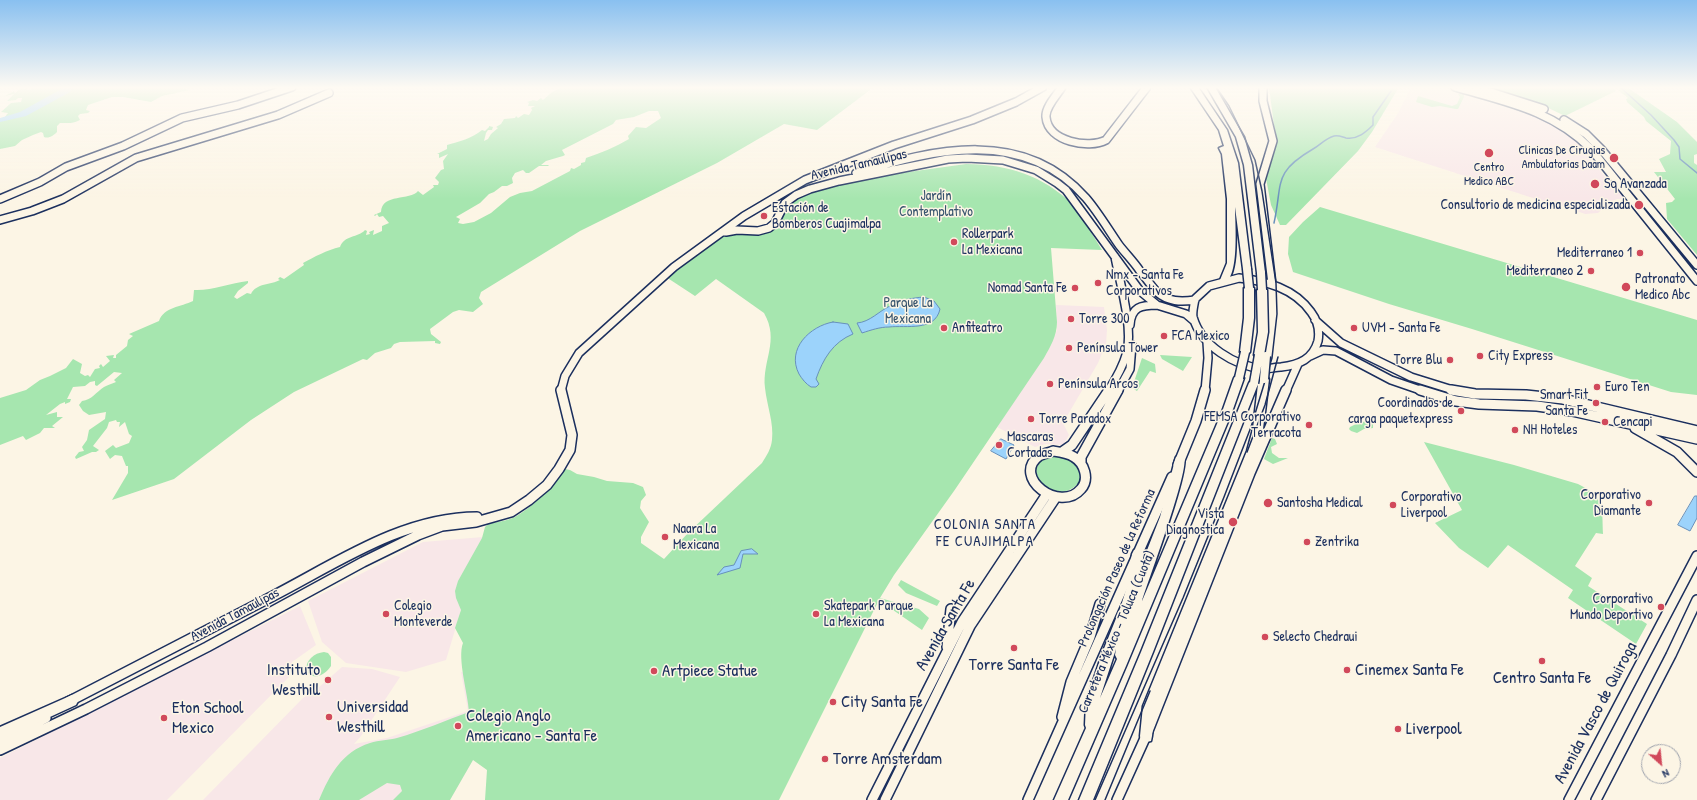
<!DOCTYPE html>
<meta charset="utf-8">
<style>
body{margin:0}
#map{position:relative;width:1697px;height:800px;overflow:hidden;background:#fcf5e5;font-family:"Patrick Hand",sans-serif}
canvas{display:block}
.north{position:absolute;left:1641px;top:744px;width:40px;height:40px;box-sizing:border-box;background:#fcf5e5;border:1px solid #a2a6af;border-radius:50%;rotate:153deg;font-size:11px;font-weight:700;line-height:16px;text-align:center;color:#1b2f5e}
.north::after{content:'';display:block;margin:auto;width:14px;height:18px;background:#d1495b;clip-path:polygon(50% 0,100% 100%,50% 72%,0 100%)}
</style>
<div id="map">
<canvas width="1697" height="800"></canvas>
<div class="north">N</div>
</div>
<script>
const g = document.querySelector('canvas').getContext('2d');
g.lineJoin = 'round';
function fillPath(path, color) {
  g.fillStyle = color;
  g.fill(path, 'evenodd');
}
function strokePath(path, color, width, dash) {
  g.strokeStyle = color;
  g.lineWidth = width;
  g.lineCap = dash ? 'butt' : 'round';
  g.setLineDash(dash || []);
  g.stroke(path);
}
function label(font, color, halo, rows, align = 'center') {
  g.font = font + ' "Patrick Hand",sans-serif';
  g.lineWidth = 3;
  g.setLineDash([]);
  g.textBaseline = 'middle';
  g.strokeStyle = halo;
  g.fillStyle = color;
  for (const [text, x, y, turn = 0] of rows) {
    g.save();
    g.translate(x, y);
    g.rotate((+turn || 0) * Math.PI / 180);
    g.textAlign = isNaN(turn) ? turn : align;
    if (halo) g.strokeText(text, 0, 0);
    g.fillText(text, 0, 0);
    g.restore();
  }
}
const built = new Path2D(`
 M1411,87H1445L1533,116L1550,123L1575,140L1611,184L1630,204L1624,199H1617L1610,202L1598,213L1585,214L1557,204L1536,199L1375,147L1398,113Z
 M1056,305L1104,307L1107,330L1106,344L1098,363L1063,423L1069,435L1063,445L1046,444L1035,447L997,427L1051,345L1057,330Z
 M483,537L446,660L406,672L346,663L322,642L308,601L423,542Z
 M300,606L316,645L292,662L289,677L167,800H0V758Z
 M342,667L372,669L400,677L361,736L354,744L387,738L468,711L461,672L478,674L500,713L450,800H203L303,698L318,688Z`);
const green = new Path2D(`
 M22,87L24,89L29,87L27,90H31V87H178L190,90L162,96L151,102L123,97H112L88,105L86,110L90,111L88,113L80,114L78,116L80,120C73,124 68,123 60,123L57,126V132C54,135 49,139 44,137L43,133L41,132L33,135L22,140L15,146L0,149V118H4L8,113L1,112L11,103L21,102L22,98H18L16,100L7,101L14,94L5,96L14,91L15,93Z
 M563,87H871L870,90L817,130L784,124L717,163L580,231L481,292L479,298L483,304L473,312L459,310L453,312L430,329L431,334L441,342L440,344L435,343V341L400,342L394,344L391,348L375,353L367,360L363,359L294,392L251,420L174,479L112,500L128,473V466H126L122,456L115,455L110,459L105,451L113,445L116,448L129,443L132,436L129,434L125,422L119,427L120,422H117L116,420L109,422L107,428L93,446L99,450L96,452H92L76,459L75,457L79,452L84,451L82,447L87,440L89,430L105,419L106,412L89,415L83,411L79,405L82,401C92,400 96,392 104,387C107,385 112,384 116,382L114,380L122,373L114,372L97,386L95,385V381L90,382L85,386L73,387L67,399H71L70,402L65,404V402L60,404L46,415L57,412V417H63L52,426L55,428H44L40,433L26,440L23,436L0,445V398L26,390L40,380L50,376L66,368L73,359L82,364L80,373L85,376L88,375L90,377L95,369L100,368L99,366L101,364L103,367L110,361L106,356L114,355L113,358H116V355L127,346L128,340L133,336L129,334L159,321C164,307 181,307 193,301L194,290C211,291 230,283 248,281V283L238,291L234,297L237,299L247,293L251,294C256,283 271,285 280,280L278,279L280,277L284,279L304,265L303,263C314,257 327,250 340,247C344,235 358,238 365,230L367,231L366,235L370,234L369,232L374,230L373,235L382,231V226L389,223L383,216L379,217L377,214L375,216L374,215L381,212C382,193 410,201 418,191L423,195L434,187L433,185H438L439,182L435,178L441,170L444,169L443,161L448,154L439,158V154H437L447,149V145C458,142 473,138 482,130L485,131L489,127V126L493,127L492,130H488L486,133L484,141L488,139L491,134L498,128L496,127L501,124L504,119L515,118L516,116L518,118L524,114L529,115L532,110L531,108L535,106H528L529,103L527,102L533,100L537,101L541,98L543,100L552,92ZM649,111H658L661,118L646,128L636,127L628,136L629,139C615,147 601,153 586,158L585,162L581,163V165L574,169L571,168L570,171L532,191L520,193L510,197L491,213L474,222L463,224L458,223L460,219L456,217L480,203L489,194L494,192L502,186H507L513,183L512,178L515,173L523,170L526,173H529L539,166H549L548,165H541L546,161L563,156L565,155L562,150L613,124L616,120L634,117Z
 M1269,87H1399L1372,132L1358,151L1286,225H1280L1271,205L1265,173L1274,150L1276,141Z
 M1485,87H1614L1616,91L1565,116L1540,104Z
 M1627,87L1677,122L1697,142V154L1694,155V163L1697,165V255L1667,219L1666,203L1672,202L1675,199L1654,172H1666L1659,159L1670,154L1671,141L1646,121L1644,117L1627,102L1626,99L1628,98L1618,90Z
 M1461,93L1464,95V97L1458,109H1456L1440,106L1432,107L1416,102L1418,96L1452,106L1457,104L1460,97L1458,94Z
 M966,164C1011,165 1041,175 1074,205C1080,211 1085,221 1090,228L1089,229L1102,250L1051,248L1057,322C1057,336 1050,347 1044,358L954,491L894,575L880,598L919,609L929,618L922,630L893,610L878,602L779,800H485L487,770L473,760L450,800H393L402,791L400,785L387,783L359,800H319C330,774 342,752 370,743C379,740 389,740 397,738C422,731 446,720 469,712C468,694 457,658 463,643L455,628L461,610L456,598L455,591L458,581L482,538L485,527L488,524C496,522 507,521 515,517C534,506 552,487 565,469L570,470L577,474L594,477L607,481L633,483L643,487L646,495L641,501L640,508L649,522L641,537V543L664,559L688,533L762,463C767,455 771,449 772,440C774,423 767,406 765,388C762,360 780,341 764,313L716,279L695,296L666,277L724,233L765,231L787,203L804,194L851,180Z
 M1320,207L1697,320V395L1671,392L1472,329L1389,304L1293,272L1288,254L1289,237L1303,222Z
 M1160,355L1192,357L1183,371L1162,359Z
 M1142,358L1155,364L1156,373L1150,371L1137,391L1132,388Z
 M1367,421L1373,424V428L1364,429L1357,433L1351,431L1349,429L1350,427L1358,423Z
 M1272,438L1275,439L1277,444L1271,447L1272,453L1279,458H1288L1273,464L1264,459Z
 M1424,442L1514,465L1578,484C1605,497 1602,508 1603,534L1596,533L1575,566L1592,578L1588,586L1647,624L1636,644L1568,598L1573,590L1508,545L1488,568L1459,548L1435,523L1462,510Z
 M1058,455C1063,457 1069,458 1073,461C1102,481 1049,513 1036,473C1037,460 1046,456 1058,455Z
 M901,580L940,601L937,606L906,593L898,585Z
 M324,652L328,653L331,657V666C325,675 313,682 306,670C306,660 314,653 324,652Z`);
const water = new Path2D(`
 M924,297L934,301L940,309C935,332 906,325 889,327C880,327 871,330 862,333L857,323C870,322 879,311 890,306C900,300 912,298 924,297Z
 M833,322L848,324L853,334C833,342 823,359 816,379L819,384L816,387H811C806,384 802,379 799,374C786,349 810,326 833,322Z
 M1001,439L1014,445L1006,459L991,451Z
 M1695,496H1697V518L1690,531L1678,525Z
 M752,549L758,554H743L740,568L717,575L724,567L734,565L741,551Z`);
const stream = new Path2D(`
 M1620,87L1651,115L1674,140L1679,147L1680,159L1697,173
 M1274,223C1283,183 1272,173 1313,149C1320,145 1326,138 1334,136C1339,135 1342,137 1346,138C1357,140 1366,132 1373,125V117L1391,91`);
const river = new Path2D(`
 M65,87H73L70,92L26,116L0,122V118L20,112Z`);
const secondaryFar1 = new Path2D(`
 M1062,87C1057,95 1045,107 1046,117C1048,142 1089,149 1106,140L1147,87
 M1263,87V101L1273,141L1260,184L1272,284
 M1455,87C1506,102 1552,110 1591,149L1697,281
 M1475,87L1544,109
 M1564,120L1586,134L1601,149L1697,265
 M856,173C934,149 1024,127 1086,198C1098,212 1108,229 1119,245C1126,254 1134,262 1140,271C1146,278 1151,286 1157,292C1168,302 1181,302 1195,300
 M0,199L40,182L66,167L123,146L182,118L238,105L292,87
 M0,220L32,211L63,199L136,158L278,115L329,93
 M726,232L737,230L758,231L769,228L775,223L785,203L796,195L810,189L839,181L948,159L967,158L1003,160L1036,170L1057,183L1066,190L1140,291L1157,305L1186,314L1193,320
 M1239,278C1266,281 1294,288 1311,312C1317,320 1320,330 1318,341C1313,359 1299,365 1281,367C1276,367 1269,369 1263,369C1235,366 1201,346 1193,317C1192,312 1194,305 1195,299L1209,286Z
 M1315,320L1341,343L1411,377L1456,391
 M1130,325C1131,307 1141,305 1157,305
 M1310,356L1323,350L1336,351L1391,380L1423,391
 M561,391L565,376L579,353L674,267L744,216L805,180L894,145L972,120L1016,102L1043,87
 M1108,391C1116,379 1123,366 1127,352C1133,327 1120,283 1115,257
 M1118,391L1130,369L1132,345
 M1205,391L1208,358L1207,342
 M1286,391L1298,364`);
const secondary = new Path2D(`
 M1420,390L1456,401L1479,404L1537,406L1572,411L1697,439
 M1451,390L1475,394L1526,395L1563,399L1697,431
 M1635,428L1677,452L1697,472
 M1053,451C1060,452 1068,453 1074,457C1084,463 1090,479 1081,489C1060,514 1011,477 1039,456C1042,454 1049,453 1053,451Z
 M1062,452L1072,445L1109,390
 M1081,463V457L1118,390
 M1178,465L1196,421L1205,390
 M947,647L951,609
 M68,702C136,667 205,631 273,596C337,563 403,517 477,517
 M1062,717L1071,682L1090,637L1100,604
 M0,741L46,718
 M0,750L86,709L207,647L363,562L418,535L442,526L476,522L511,512L529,500L547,485L559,469L570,450L572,435L561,390
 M872,800L962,622L1047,494
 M885,800L970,626L1056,497
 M1028,800L1172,477
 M1117,800L1146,736L1250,473L1286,390
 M1569,800L1697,556
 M1596,800L1671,655L1697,600`);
const highway = new Path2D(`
 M1190,87H1198L1227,130L1238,163L1251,269L1247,272L1243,269L1235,207C1235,221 1240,278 1224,283L1220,280L1227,263V199L1222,154L1219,148L1224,146L1219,130Z
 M1207,87H1215L1244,137L1252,165L1265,273L1264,275H1258L1257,273L1244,165L1236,137Z
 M1249,285L1254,288V318L1250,352L1245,356L1240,352L1244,318V288Z
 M1262,287L1267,290L1268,332L1264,355L1262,358H1256L1254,355L1258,332L1257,290Z
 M1239,374L1242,375L1244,378L1232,412L1126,666L1068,800H1054L1086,728L1085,725L1086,702L1103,651L1121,606L1128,583L1132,554L1134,550L1138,549L1142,550L1144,554L1142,563L1160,517L1175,460L1176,457L1180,456L1184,457C1190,469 1148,581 1142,601L1222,412L1234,378L1236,375ZM1116,649L1115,655L1117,659L1100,698Z
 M1264,375L1267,376L1269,379L1263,429L1257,451L1155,706L1152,736L1151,741L1146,742L1141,741L1140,736L1143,706L1247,451L1253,429L1258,384L1153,652L1093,800H1079L1141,652L1249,383L1251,380L1254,379L1259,382L1261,376Z
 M72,695L76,697L78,701L76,705L0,740V727Z`);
const rail = new Path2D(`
 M1247,452L1265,405L1278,357
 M1095,800L1183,598L1224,497L1251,427L1272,358L1277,314L1276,283L1262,191L1255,160L1229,106L1216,87
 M1105,800L1150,691`);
const highwayBridge = new Path2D(`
 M1247,269L1249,288
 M1261,273L1262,290
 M1239,378L1245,352
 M1264,379L1266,356
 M1254,383L1259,355`);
const markers = [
 [1489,153,5,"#d1495b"],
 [1614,158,5,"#d1495b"],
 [1595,184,5,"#d1495b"],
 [1639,205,5,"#d1495b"],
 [764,216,4,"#d1495b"],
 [954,242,4,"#d1495b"],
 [1640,253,4,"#d1495b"],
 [1591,271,4,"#d1495b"],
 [1098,283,4,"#d1495b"],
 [1626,287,5,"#d1495b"],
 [1075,288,4,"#d1495b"],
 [1071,319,4,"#d1495b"],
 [944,328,4,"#d1495b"],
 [1354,328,4,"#d1495b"],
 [1164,336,4,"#d1495b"],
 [1069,348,4,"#d1495b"],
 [1480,356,4,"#d1495b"],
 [1450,360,4,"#d1495b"],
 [1050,384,4,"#d1495b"],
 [1597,387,4,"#d1495b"],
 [1596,403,4,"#d1495b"],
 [1461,411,4,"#d1495b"],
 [1031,419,4,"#d1495b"],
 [1605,422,4,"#d1495b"],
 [1309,425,4,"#d1495b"],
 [1515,430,4,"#d1495b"],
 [999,445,4,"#d1495b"],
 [1268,503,5,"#d1495b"],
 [1649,503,4,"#d1495b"],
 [1393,505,4,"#d1495b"],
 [1233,522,5,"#d1495b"],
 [665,537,4,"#d1495b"],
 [1307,542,4,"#d1495b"],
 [1661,607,4,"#d1495b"],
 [386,614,4,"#d1495b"],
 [816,614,4,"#d1495b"],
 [1265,637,4,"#d1495b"],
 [1014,648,4,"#d1495b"],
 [1542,661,4,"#d1495b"],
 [1347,670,4,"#d1495b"],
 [654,671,4,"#d1495b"],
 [328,680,4,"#d1495b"],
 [833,702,4,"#d1495b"],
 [329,717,4,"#d1495b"],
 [164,718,4,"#d1495b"],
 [458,726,4,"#d1495b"],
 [1398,729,4,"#d1495b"],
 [825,759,4,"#d1495b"]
];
const farPoinames = [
 ["Clinicas De Cirugias",1605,151],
 ["Ambulatorias Daam",1605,165],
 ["Centro",1489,168,"center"],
 ["Medico ABC",1489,182,"center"]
];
const streetNames = [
 ["Avenida Tamaulipas",859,165,-13],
 ["Prolongación Paseo de la Reforma",1117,568,-66],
 ["Avenida Tamaulipas",235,615,-28],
 ["Carretera México - Toluca (Cuota)",1117,632,-67]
];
const poiNames = [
 ["Sq Avanzada",1604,184],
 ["Consultorio de medicina especializada",1630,205,"right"],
 ["Estación de",772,208],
 ["Bomberos Cuajimalpa",772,224],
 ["Rollerpark",962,234],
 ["La Mexicana",962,250],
 ["Mediterraneo 1",1632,253,"right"],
 ["Mediterraneo 2",1583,271,"right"],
 ["Nmx - Santa Fe",1106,275],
 ["Corporativos",1106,291],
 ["Patronato",1635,279],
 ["Medico Abc",1635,295],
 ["Nomad Santa Fe",1067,288,"right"],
 ["Torre 300",1079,319],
 ["Anfiteatro",952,328],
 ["UVM - Santa Fe",1362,328],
 ["FCA Mexico",1172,336],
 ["Península Tower",1077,348],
 ["City Express",1488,356],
 ["Torre Blu",1442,360,"right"],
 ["Península Arcos",1058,384],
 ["Euro Ten",1605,387],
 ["Smart Fit",1588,395,"right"],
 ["Santa Fe",1588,411,"right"],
 ["Coordinados de",1453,403,"right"],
 ["carga paquetexpress",1453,419,"right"],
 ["FEMSA Corporativo",1301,417,"right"],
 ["Terracota",1301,433,"right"],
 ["Torre Paradox",1039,419],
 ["Cencapi",1613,422],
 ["NH Hoteles",1523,430],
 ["Mascaras",1007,437],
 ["Cortadas",1007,453],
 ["Corporativo",1641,495,"right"],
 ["Diamante",1641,511,"right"],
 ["Corporativo",1401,497],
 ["Liverpool",1401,513],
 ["Santosha Medical",1277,503],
 ["Vista",1224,514,"right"],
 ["Diagnostica",1224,530,"right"],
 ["Naara La",673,529],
 ["Mexicana",673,545],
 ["Zentrika",1315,542],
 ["Corporativo",1653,599,"right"],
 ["Mundo Deportivo",1653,615,"right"],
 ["Colegio",394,606],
 ["Monteverde",394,622],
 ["Skatepark Parque",824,606],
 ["La Mexicana",824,622],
 ["Selecto Chedraui",1273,637]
];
const parkNames = [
 ["Jardín",936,196],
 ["Contemplativo",936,212],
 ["Parque La",908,303],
 ["Mexicana",908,319]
];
const neighbourhoodNames = [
 ["COLONIA SANTA",985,525],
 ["FE CUAJIMALPA",985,542]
];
const nearStreetnames = [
 ["Avenida Santa Fe",946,625,-60],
 ["Avenida Vasco de Quiroga",1596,713,-62]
];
const nearPoinames = [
 ["Torre Santa Fe",1014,665,"center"],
 ["Instituto",320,670,"right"],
 ["Westhill",320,690,"right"],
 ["Cinemex Santa Fe",1355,670],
 ["Artpiece Statue",662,671],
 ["Centro Santa Fe",1542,678,"center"],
 ["City Santa Fe",841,702],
 ["Universidad",337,707],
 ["Westhill",337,727],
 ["Eton School",172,708],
 ["Mexico",172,728],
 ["Colegio Anglo",466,716],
 ["Americano - Santa Fe",466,736],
 ["Liverpool",1406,729],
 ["Torre Amsterdam",833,759]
];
fillPath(built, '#f8e7e8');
fillPath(green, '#a6e6af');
fillPath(water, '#9cd3fb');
strokePath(water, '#6891bc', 1);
strokePath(stream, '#6891bc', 1.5);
fillPath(river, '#9cd3fb');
strokePath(secondaryFar1, '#1b2f5e', 10);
strokePath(secondary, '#1b2f5e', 12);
strokePath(highway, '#1b2f5e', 3);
strokePath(secondaryFar1, '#fcf5e5', 7);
strokePath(secondary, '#fcf5e5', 9);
fillPath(highway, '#fcf5e5');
strokePath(rail, '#1b2f5e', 1.5);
strokePath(highwayBridge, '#1b2f5e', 11, []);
strokePath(highwayBridge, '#fcf5e5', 8);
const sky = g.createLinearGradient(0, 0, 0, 199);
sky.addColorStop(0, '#89c0f0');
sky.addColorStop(0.44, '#fefaf3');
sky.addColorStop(1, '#fefaf300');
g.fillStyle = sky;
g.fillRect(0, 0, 1697, 199);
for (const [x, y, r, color] of markers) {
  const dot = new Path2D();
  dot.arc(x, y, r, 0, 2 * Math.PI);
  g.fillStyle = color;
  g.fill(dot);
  strokePath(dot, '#fcf5e5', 1.5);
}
label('12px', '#1b2f5e', '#fcf5e5', farPoinames, 'right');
label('14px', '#1b2f5e', '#fcf5e5', streetNames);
label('14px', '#1b2f5e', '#fcf5e5', poiNames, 'left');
label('14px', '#37546e', '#fcf5e5', parkNames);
g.letterSpacing = '1px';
label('15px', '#1b2f5e', '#fcf5e5', neighbourhoodNames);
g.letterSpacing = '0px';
label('17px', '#1b2f5e', '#fcf5e5', nearStreetnames);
label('17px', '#1b2f5e', '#fcf5e5', nearPoinames, 'left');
</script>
